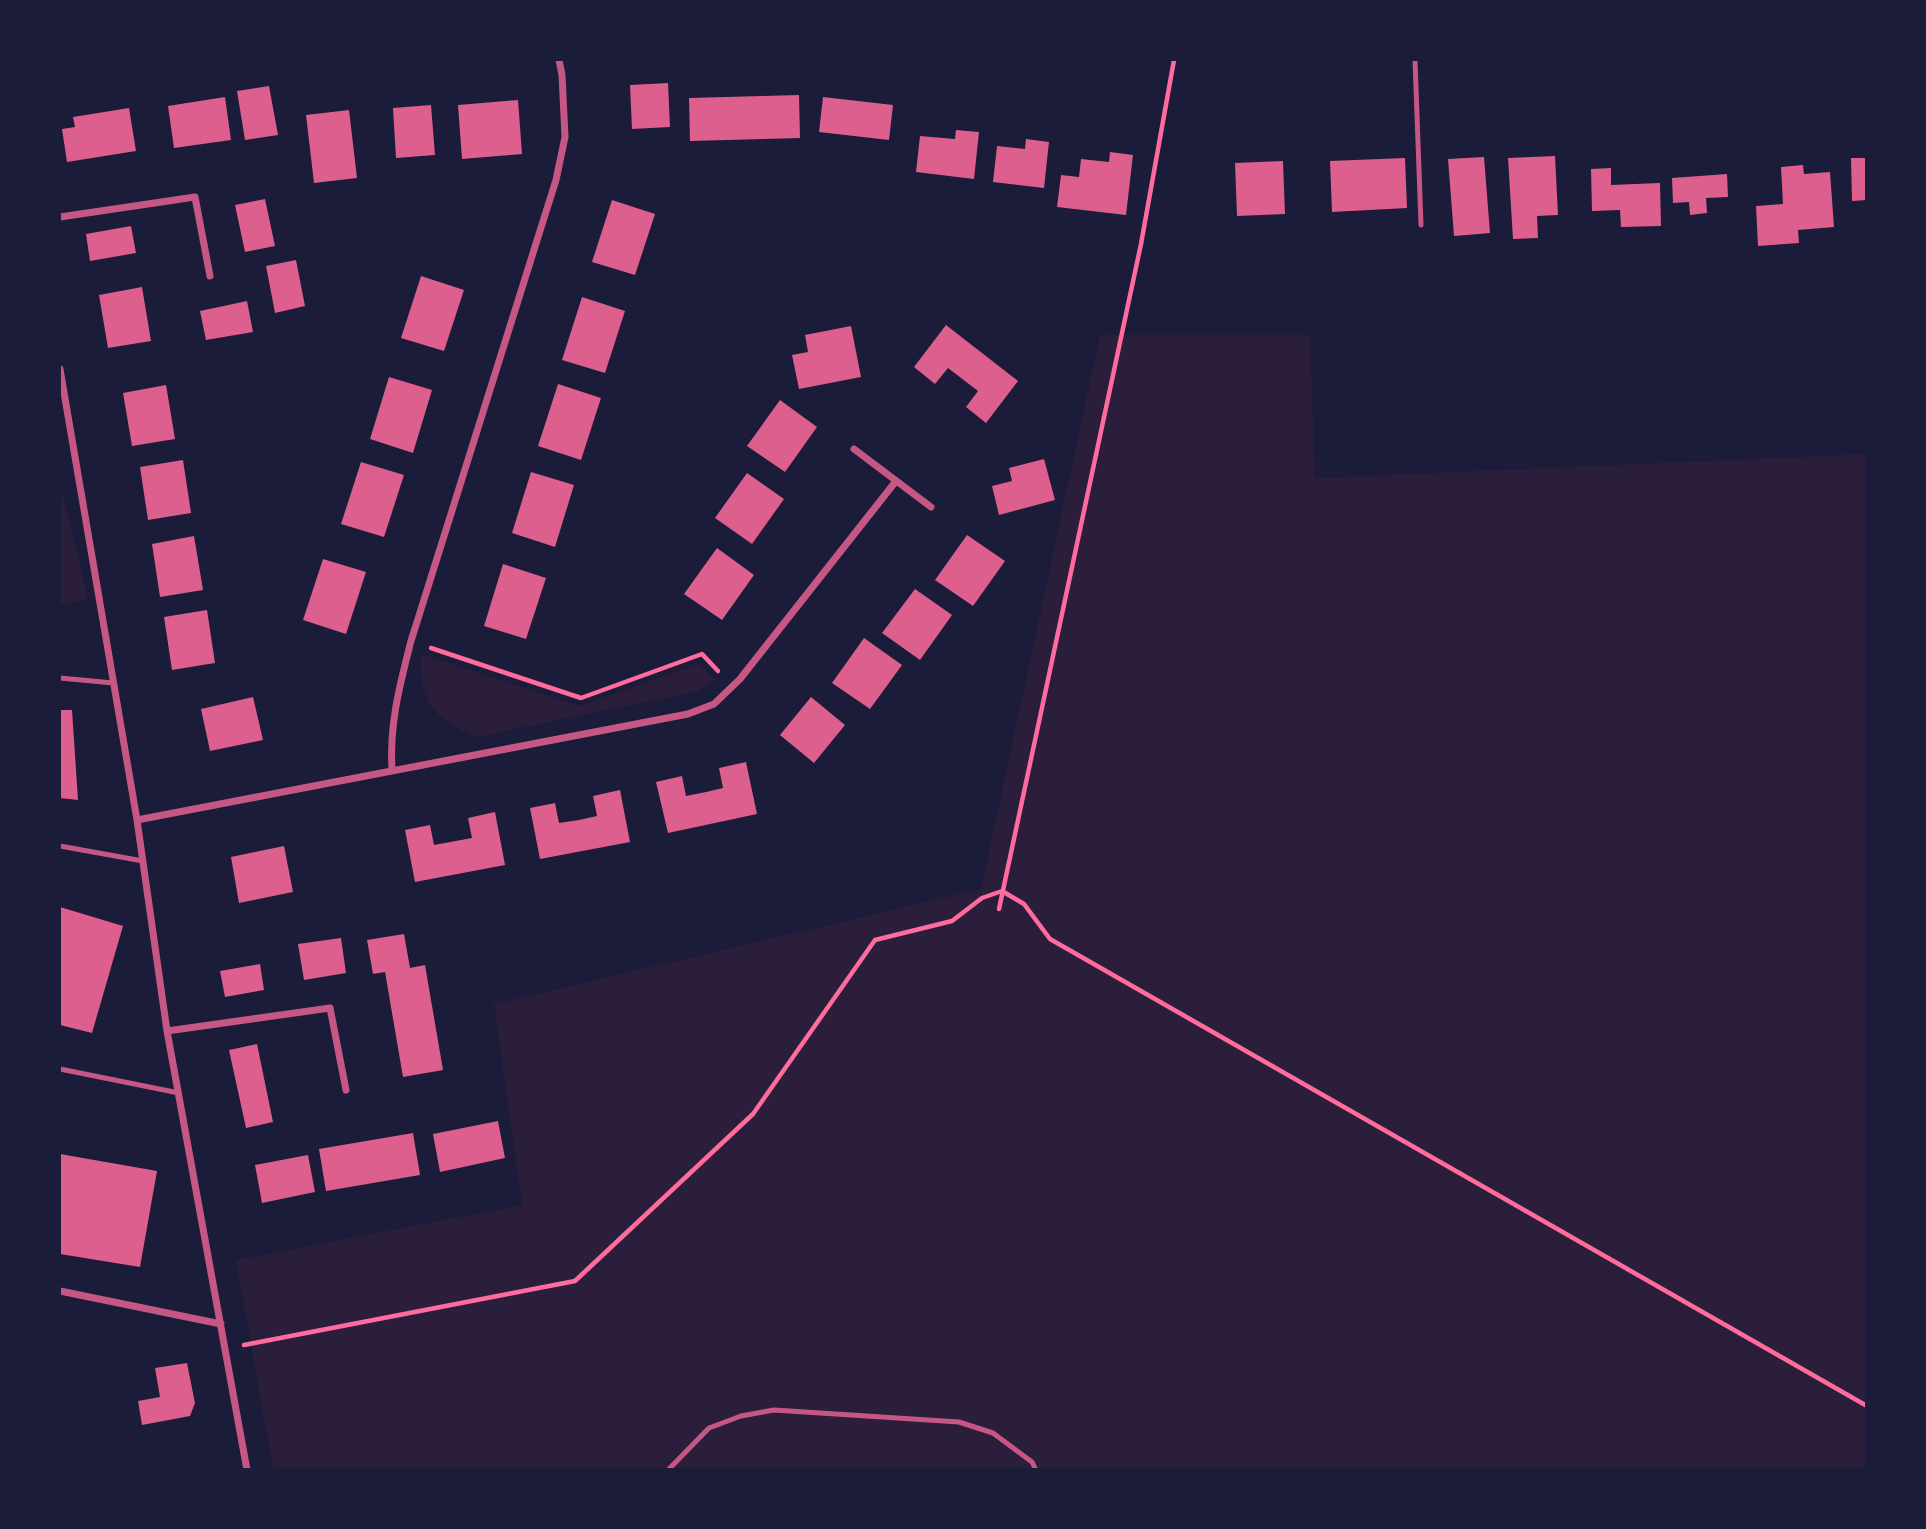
<!DOCTYPE html>
<style>
body{margin:0}
#map{position:relative;width:1926px;height:1529px;overflow:hidden;background:#1b1b3a;font-family:Manrope,sans-serif}
canvas{display:block}
.frame{position:absolute;inset:0;border:61px solid #1b1b3a;pointer-events:none}
</style>
<div id="map">
<canvas width="1926" height="1529"></canvas>
<div class="frame"></div>
</div>
<script>
const g = document.querySelector('canvas').getContext('2d');
g.lineJoin = 'round';
function fillPath(path, color) {
  g.fillStyle = color;
  g.fill(path, 'evenodd');
}
function strokePath(path, color, width, dash) {
  g.strokeStyle = color;
  g.lineWidth = width;
  g.lineCap = dash ? 'butt' : 'round';
  g.setLineDash(dash || []);
  g.stroke(path);
}
const green = new Path2D(`
 M1100,335H1310L1315,478L1866,454V1469H273L236,1260L522,1205L494,1004L981,889Z
 M60,483L88,599L60,605Z
 M421,654L579,706L699,664L716,680L699,691L477,737C433,719 419,702 421,654Z`);
const building = new Path2D(`
 M668,83L670,127L632,129L630,85Z
 M269,86L278,135L245,140L237,91Z
 M799,95L800,138L690,141L689,98Z
 M225,97L231,140L174,148L168,106Z
 M823,97L893,105L889,140L819,132Z
 M518,100L522,154L462,159L458,105Z
 M431,105L435,155L396,158L393,108Z
 M129,108L136,151L67,162L62,129L75,127L73,117Z
 M349,110L357,178L314,183L306,115Z
 M956,130L979,132L974,179L916,172L920,136L955,139Z
 M1026,139L1049,142L1044,188L993,182L997,146L1025,149Z
 M1110,152L1133,155L1126,215L1057,207L1061,175L1079,177L1081,159L1109,162Z
 M1555,156L1558,215L1537,216L1538,238L1513,239L1508,158Z
 M1484,157L1490,233L1454,236L1448,159Z
 M1405,158L1407,208L1332,212L1330,161Z
 M1851,158H1867V200L1852,201Z
 M1283,161L1285,214L1237,216L1235,163Z
 M1803,165L1804,174L1830,172L1834,227L1798,230L1799,243L1758,246L1756,206L1783,204L1781,167Z
 M1611,168V185L1660,183L1661,226L1621,227L1620,210L1592,211L1591,169Z
 M1727,174L1728,197L1706,198L1707,213L1690,215L1689,202L1673,203L1672,178Z
 M265,199L275,246L245,252L235,205Z
 M612,200L655,214L635,275L592,262Z
 M131,226L136,253L90,261L86,234Z
 M296,260L305,306L275,313L266,266Z
 M421,276L464,290L444,351L401,338Z
 M142,287L151,341L108,348L99,295Z
 M582,297L625,311L605,373L562,360Z
 M247,301L253,332L206,340L200,311Z
 M946,325L1018,381L986,423L966,407L978,391L948,368L935,384L914,367Z
 M851,326L861,377L799,389L792,355L808,352L805,335Z
 M389,377L432,390L413,453L370,439Z
 M558,384L601,398L581,460L538,446Z
 M166,385L175,439L132,446L123,393Z
 M780,400L817,427L785,472L747,446Z
 M1044,459L1055,500L999,515L992,486L1012,481L1009,468Z
 M183,460L191,513L148,520L140,467Z
 M361,462L404,475L384,537L341,524Z
 M531,472L574,485L555,547L512,533Z
 M747,473L784,499L752,544L715,518Z
 M967,535L1005,561L973,606L935,580Z
 M194,536L203,590L160,597L152,544Z
 M717,548L754,575L722,620L684,594Z
 M323,559L366,572L346,634L303,620Z
 M503,564L546,578L526,639L484,626Z
 M915,589L952,615L920,660L882,633Z
 M207,610L215,663L172,670L164,617Z
 M864,638L902,665L870,709L832,683Z
 M253,697L263,740L210,751L201,709Z
 M811,697L845,725L814,763L780,735Z
 M60,710H72L78,800L60,798Z
 M746,762L757,814L668,833L656,782L682,776L686,796L706,792L723,788L719,768Z
 M620,790L630,842L540,859L530,808L555,803L559,823L579,820L597,816L593,796Z
 M495,812L505,865L415,882L405,830L430,825L434,845L472,838L468,818Z
 M284,846L293,892L239,903L231,857Z
 M60,907L123,926L92,1033L60,1025Z
 M404,934L410,968L425,965L443,1070L403,1077L385,972L373,974L367,940Z
 M341,938L346,973L304,980L298,944Z
 M260,964L264,990L225,997L220,971Z
 M257,1044L273,1122L246,1128L229,1050Z
 M498,1121L505,1158L440,1172L433,1134Z
 M413,1133L420,1175L326,1191L319,1149Z
 M60,1154L157,1171L140,1267L60,1254Z
 M308,1155L315,1192L262,1203L255,1165Z
 M187,1363L195,1403L190,1416L142,1425L138,1401L160,1397L155,1368Z`);
const path = new Path2D(`
 M431,648L581,698L702,654L718,671
 M999,909L1141,244L1174,60
 M244,1345L575,1281L753,1114L875,940L952,921L982,898L1002,891L1024,904L1050,939L1867,1406`);
const service = new Path2D(`
 M1415,60L1421,225
 M60,678L113,683
 M60,846L143,861
 M60,1069L179,1093
 M668,1470L709,1428L741,1416L774,1410L959,1422L993,1433L1032,1462L1036,1470`);
const minor = new Path2D(`
 M60,217L195,197L210,276
 M60,369L137,820L167,1031L247,1470
 M854,449L931,507
 M392,770C389,725 400,684 411,641L556,180L565,137L562,75L559,60
 M137,820L688,714L714,704L740,679L896,481
 M167,1031L330,1008L346,1090
 M60,1291L221,1324`);
fillPath(green, '#2a1e3b');
fillPath(building, '#dd5f8e');
strokePath(path, '#ff6b9d', 4.5);
strokePath(service, '#c65784', 5);
strokePath(minor, '#c65784', 7);
</script>
